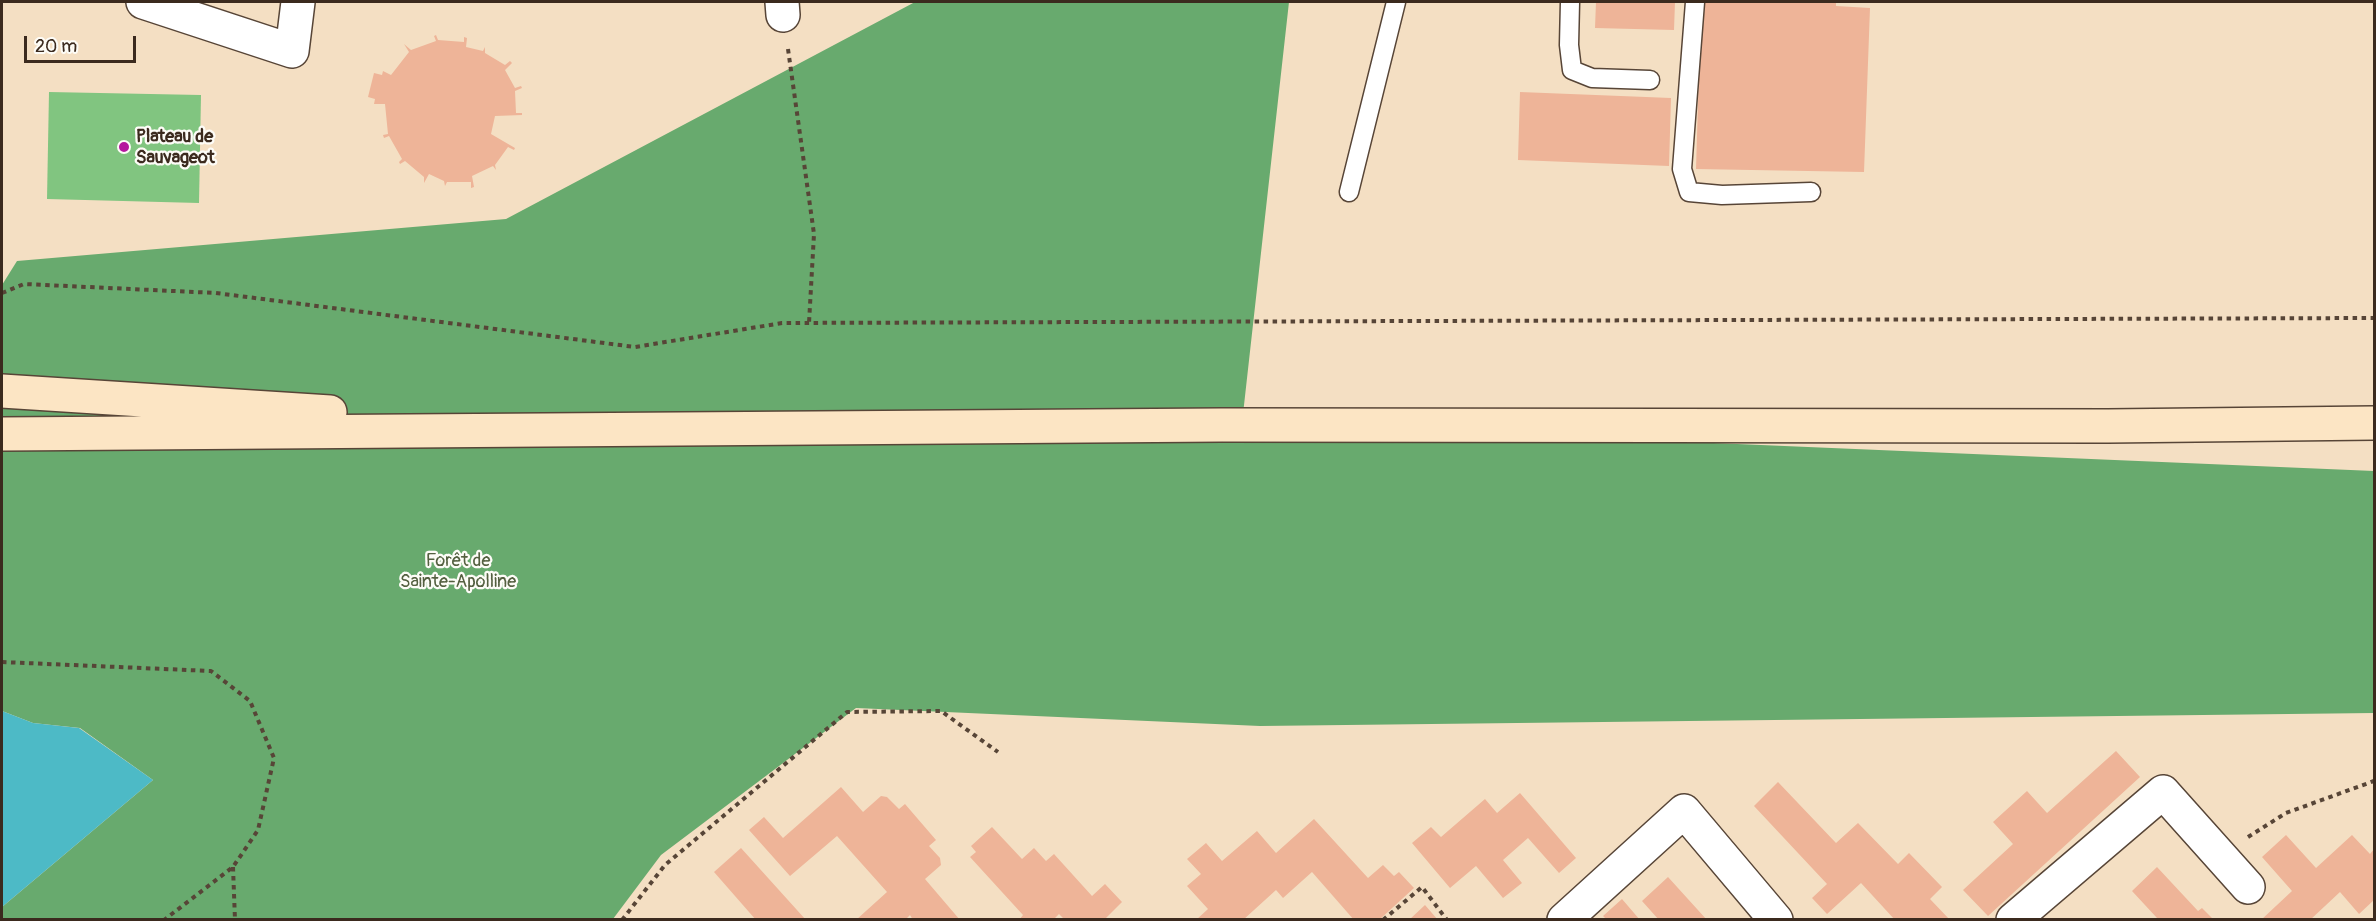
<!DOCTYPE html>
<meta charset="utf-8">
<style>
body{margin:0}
#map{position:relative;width:2376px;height:921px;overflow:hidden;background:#f4dfc3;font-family:Pangolin,sans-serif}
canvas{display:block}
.frame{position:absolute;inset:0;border:3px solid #3b2a1e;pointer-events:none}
.scale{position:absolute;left:24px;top:36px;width:112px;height:27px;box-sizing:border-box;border:3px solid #3b2a1e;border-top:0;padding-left:8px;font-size:18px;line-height:21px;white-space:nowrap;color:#3b2a1e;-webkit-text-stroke:4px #fdfcf7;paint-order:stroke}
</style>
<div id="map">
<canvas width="2376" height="921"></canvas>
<div class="frame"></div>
<div class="scale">20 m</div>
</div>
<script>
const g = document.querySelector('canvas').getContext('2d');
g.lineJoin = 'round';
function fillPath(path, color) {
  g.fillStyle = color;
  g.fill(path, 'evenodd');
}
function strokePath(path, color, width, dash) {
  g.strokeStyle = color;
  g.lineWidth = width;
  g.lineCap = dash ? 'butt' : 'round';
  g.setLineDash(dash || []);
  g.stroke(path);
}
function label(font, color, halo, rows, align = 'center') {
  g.font = font + ' Pangolin,sans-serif';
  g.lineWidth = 4.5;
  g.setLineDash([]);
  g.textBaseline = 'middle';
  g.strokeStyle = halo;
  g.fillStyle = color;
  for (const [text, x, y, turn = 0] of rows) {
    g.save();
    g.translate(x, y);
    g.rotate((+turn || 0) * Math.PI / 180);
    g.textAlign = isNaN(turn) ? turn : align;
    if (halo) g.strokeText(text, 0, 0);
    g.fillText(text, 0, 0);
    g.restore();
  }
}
const green = new Path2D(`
 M49,92L201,95L199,203L47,199Z`);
const forest = new Path2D(`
 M915,2H1289L1242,423L2374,471V713L1260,726L856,708L661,855L613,919H2V907L153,780L80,728L33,723L2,711V285L17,261L506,219Z`);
const water = new Path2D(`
 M2,711L33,723L79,728L153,780L2,907Z`);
const building = new Path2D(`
 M1596,2H1675L1674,30L1595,28Z
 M1701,2H1836V6L1870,8L1864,172L1696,169Z
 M436,35L438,40L464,42V37L467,38L466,47L483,51L485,47V53L505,65L510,61L512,63L505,70L515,88L521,86L522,88L515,91L516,113H522V115L495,116L491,134L515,148L514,150L508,147L495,165L496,170L493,166L472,176L474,187L471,188V182H447L445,186L444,181L429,174L424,183V177L405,161L400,164L399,162L402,159L389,136L384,138L383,135L388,134L385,104H374L375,99L368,97L374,73L382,75L383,71L391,75L409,52L404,44L411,50L436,41L434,36Z
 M1520,92L1671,98L1669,166L1518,160Z
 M2116,751L2140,777L1988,916L1963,890L2013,844L1993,822L2027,791L2047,813Z
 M1778,782L1836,843L1858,823L1898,864L1909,853L1942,887L1930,899L1950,920H1895L1861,883L1827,914L1812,898L1827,884L1754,806Z
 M841,787L863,812L881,796L887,797L899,809L905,804L936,840L929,846L940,858L941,865L925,879L960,920H913L910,915L905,920H856L887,892L837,836L790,876L749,830L764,817L783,838Z
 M1520,793L1576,858L1559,873L1528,838L1503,860L1522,883L1503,898L1476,866L1450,888L1412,843L1431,827L1441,837L1485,799L1497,813Z
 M1314,819L1368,878L1383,865L1394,876L1399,872L1414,888L1379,920H1354L1312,872L1283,898L1276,890L1243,920H1196L1208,909L1187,886L1201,874L1187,859L1206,843L1222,861L1257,831L1276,853Z
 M992,827L1022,859L1034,848L1046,861L1054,854L1092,896L1105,884L1122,902L1104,920H1065L1059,914L1053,920H1019L1023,915L970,857L976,852L971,846Z
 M2286,835L2316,868L2352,835L2370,854L2374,849V900L2359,914L2340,892L2310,920H2261L2292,891L2262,857Z
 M741,848L806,920H756L714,872Z
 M2157,867L2198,911L2202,908L2214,920H2155L2157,918L2132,891Z
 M1668,877L1707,920H1659L1642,901Z
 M1622,899L1640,920H1607L1603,916Z
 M1425,905L1438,920H1409Z`);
const path = new Path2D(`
 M788,49L814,234L809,323
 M2,293L24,284L216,293L635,347L782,323L2374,318
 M2,662L211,671L250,701L274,758L258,830L233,867L164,920
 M2248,837L2286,813L2374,781
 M233,867L235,920
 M622,920L665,865L847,712L941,711L998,752
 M1304,920H1305
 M1383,920L1422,887L1447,920`);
const service = new Path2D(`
 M1570,2L1569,45L1572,70L1592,78L1650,80
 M1695,2L1682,169L1689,192L1722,195L1811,192
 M1349,192L1396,2`);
const minor = new Path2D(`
 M143,2L292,51L298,2
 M782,2L783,15
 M1564,920L1684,811L1776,920
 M2013,920L2163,792L2248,887`);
const secondary = new Path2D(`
 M2,391L330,412
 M2,434L1222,425L2108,426L2374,423`);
const markers = [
 [124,147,6,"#b5179e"]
];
const poiNames = [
 ["Plateau de",136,137],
 ["Sauvageot",136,158]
];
const parkNames = [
 ["Forêt de",458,561],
 ["Sainte-Apolline",458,582]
];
fillPath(green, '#81c580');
fillPath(forest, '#68aa6e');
fillPath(water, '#4dbac6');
fillPath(building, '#eeb498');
strokePath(service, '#574537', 21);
strokePath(minor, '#574537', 36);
strokePath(secondary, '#574537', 36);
strokePath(path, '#574537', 4, [4.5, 4.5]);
strokePath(service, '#fff', 18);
strokePath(minor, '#fff', 33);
strokePath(secondary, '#fce5c4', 33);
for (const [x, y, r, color] of markers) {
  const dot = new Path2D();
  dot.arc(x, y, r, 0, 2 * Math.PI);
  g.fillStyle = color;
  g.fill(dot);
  strokePath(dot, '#fdfcf7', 2);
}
label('bold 18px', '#3b2a1e', '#fdfcf7', poiNames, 'left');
label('18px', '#546040', '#fdfcf7', parkNames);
</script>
